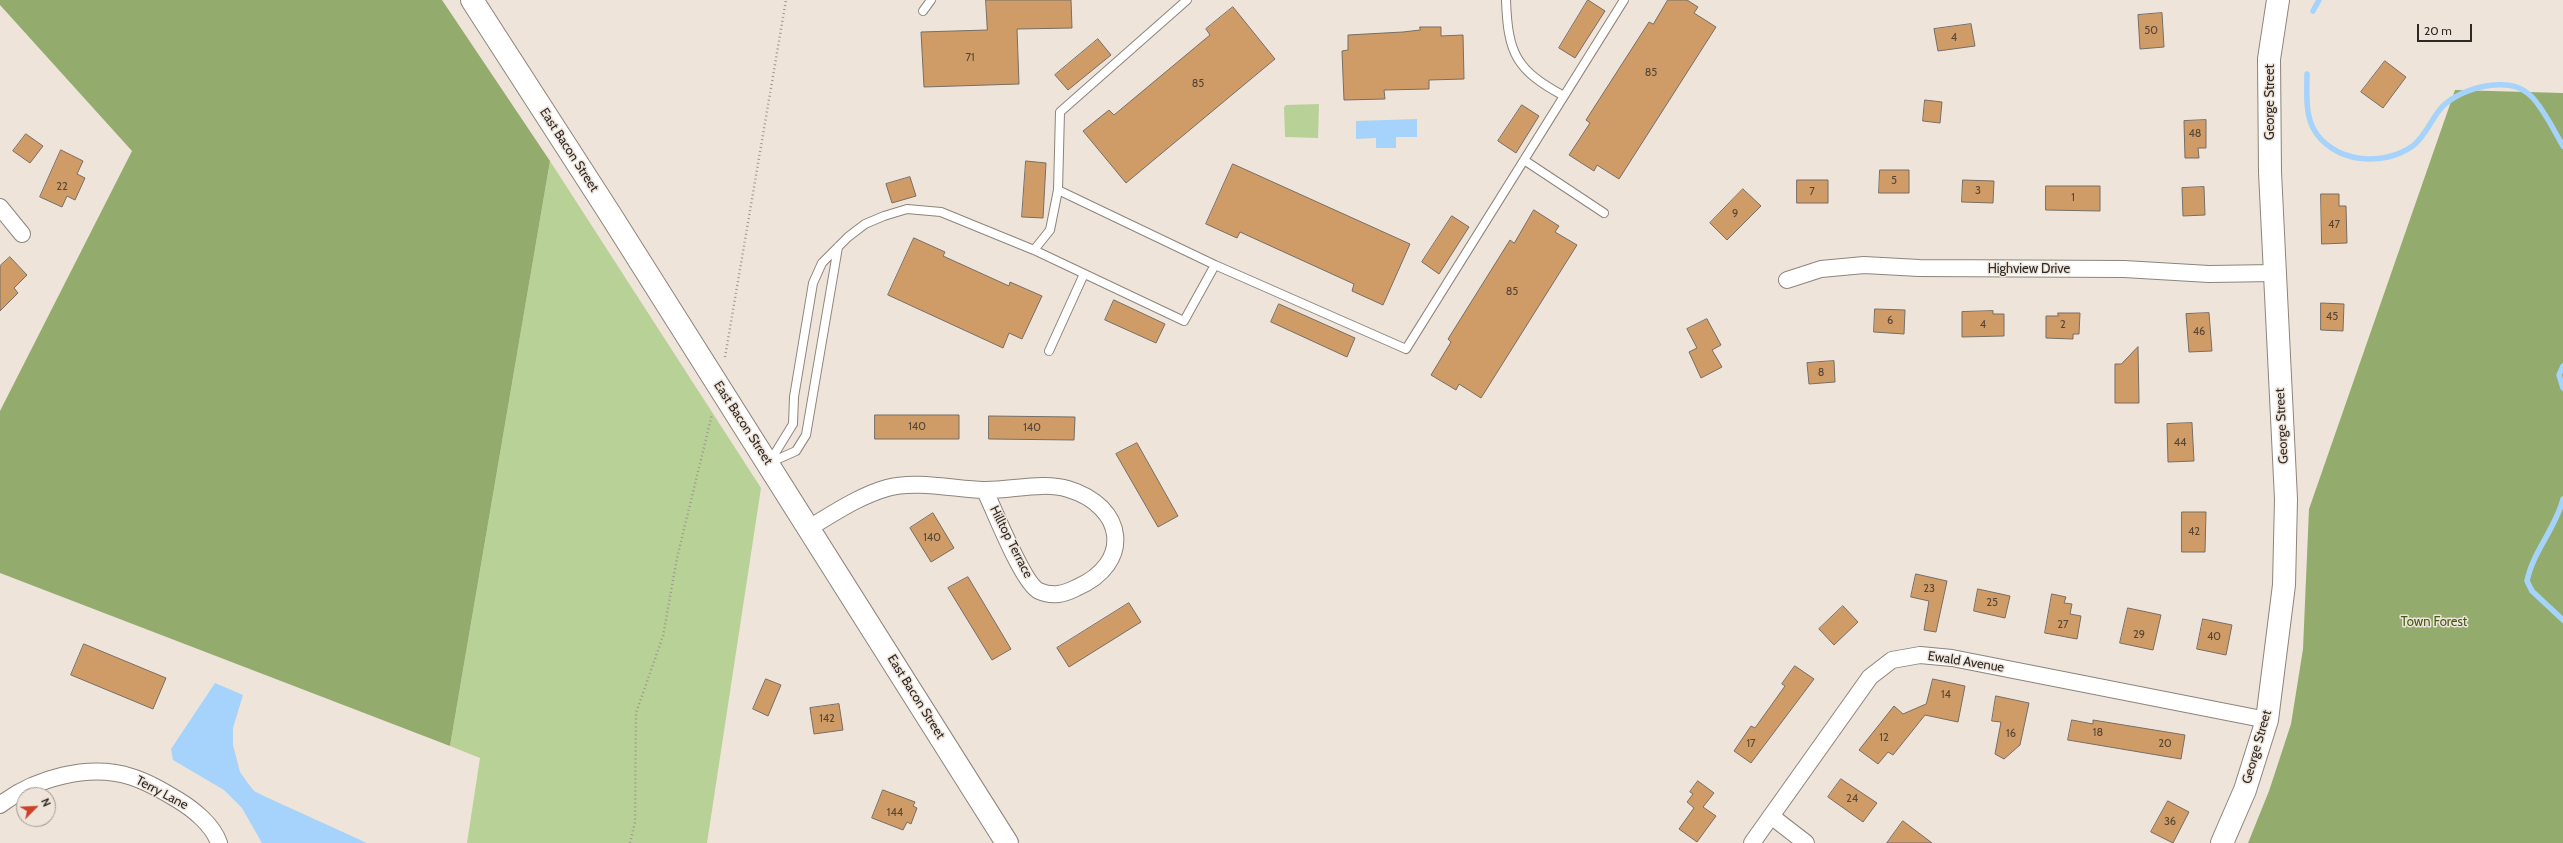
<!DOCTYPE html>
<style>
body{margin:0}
#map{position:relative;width:2563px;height:843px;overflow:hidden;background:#efe4da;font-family:Cabin,sans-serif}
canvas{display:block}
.north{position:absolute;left:16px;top:787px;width:40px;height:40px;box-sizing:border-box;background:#efe4da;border:1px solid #a19992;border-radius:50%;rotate:66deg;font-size:11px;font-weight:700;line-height:16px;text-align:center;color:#2d2926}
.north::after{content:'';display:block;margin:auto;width:14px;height:18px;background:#cc4127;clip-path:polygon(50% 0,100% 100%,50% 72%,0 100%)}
.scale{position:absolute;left:2417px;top:24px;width:55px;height:18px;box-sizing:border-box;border:2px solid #2d2926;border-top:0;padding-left:5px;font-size:12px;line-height:14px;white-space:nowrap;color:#2d2926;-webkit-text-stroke:3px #efe4da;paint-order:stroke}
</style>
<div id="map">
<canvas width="2563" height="843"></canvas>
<div class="north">N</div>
<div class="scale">20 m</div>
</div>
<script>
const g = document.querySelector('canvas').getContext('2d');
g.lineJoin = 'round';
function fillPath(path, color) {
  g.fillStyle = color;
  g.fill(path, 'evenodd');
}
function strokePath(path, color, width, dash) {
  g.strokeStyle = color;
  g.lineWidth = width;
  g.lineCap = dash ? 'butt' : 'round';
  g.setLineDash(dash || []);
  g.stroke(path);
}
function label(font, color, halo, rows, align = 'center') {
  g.font = font + ' Cabin,sans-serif';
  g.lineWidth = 3;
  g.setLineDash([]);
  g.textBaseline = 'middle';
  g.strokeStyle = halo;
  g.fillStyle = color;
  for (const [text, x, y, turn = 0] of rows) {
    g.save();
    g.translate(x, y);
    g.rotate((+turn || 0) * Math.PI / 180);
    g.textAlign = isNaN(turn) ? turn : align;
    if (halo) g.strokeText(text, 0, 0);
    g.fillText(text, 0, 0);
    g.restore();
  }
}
const green = new Path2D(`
 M1319,104L1318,138L1285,137L1284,107L1286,105Z
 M550,161L761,488L707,843H467L480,758L450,746Z`);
const forest = new Path2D(`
 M0,0H442L550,161L450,746L0,573V411L132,151L0,5Z
 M2455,90L2563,93V843H2248L2269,791L2291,724L2303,649L2309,509Z`);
const water = new Path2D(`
 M1417,119V137H1396V148H1376V138L1356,139V121Z
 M215,683L243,695L233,728V745L240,772L247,782L254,791L266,797L367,843H262L242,808L224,790L173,760L171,749Z`);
const stream = new Path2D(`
 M2313,11L2319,0
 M2307,74C2307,91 2305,112 2313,128C2332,163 2383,168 2414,145C2427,134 2432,117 2443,106C2463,87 2511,74 2532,97C2545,111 2554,131 2563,146
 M2563,366L2559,375L2563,388
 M2563,499C2556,528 2533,551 2527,581L2532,591L2563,620`);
const building = new Path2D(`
 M986,0H1071L1072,28L1017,29L1019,84L924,87L921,32L987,30Z
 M1588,0L1605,11L1575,58L1559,48Z
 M1668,0H1687L1698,7L1694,13L1716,27L1619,179L1597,165L1594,171L1569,155L1590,123L1586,120L1649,22L1653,24Z
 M1233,7L1275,59L1126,183L1083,131L1109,110L1114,115L1210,35L1206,29Z
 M2162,13L2164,47L2140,49L2138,15Z
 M1971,24L1975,46L1938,51L1934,29Z
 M1420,27H1441V36L1463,35L1464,79L1429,80V89L1384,90L1385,99L1344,100L1342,51L1348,50V35L1403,32L1420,30Z
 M1098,39L1111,55L1068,90L1055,75Z
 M2385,61L2406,77L2383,108L2361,92Z
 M1925,100L1942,102L1940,123L1923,121Z
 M1522,105L1539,116L1516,153L1498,141Z
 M2206,120V148H2198L2199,158H2185L2184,121Z
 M26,134L43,146L30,163L13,151Z
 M61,150L83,161L77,174L85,178L75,200L67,196L62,207L40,197Z
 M1026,161L1046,163L1043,218L1022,217Z
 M1233,164L1410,244L1383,305L1352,291L1354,284L1240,232L1237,238L1206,224Z
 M1880,170H1909V193H1879Z
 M910,177L916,196L892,203L886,184Z
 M1797,180H1828V203H1797Z
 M1963,180L1994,181L1993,203L1962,202Z
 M2046,186H2100V211L2046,210Z
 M2204,187L2205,215L2183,216L2182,188Z
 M1743,189L1761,206L1727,240L1710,223Z
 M2321,194H2339V206H2346L2347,243L2322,244Z
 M1534,210L1559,226L1555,232L1577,245L1481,398L1459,384L1456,390L1431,375L1451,342L1448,339L1510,240L1514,243Z
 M1452,216L1469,227L1439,274L1422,262Z
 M914,238L945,252L943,256L1009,286L1010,282L1042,296L1022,339L1009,333L1003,348L888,295Z
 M10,257L27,275L14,288L18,293L0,311V266Z
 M1114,300L1165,324L1156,343L1105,320Z
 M2321,303L2344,304L2343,331L2321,330Z
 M1279,304L1355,338L1347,357L1271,322Z
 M1875,309L1905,310L1904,334L1874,332Z
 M1993,311V314H2004V336L1962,337V312Z
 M2058,313H2080L2079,334H2073V339L2046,338V316H2058Z
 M2209,313L2212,351L2189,352L2186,314Z
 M1707,319L1721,345L1712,350L1722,367L1701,378L1689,352L1697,348L1687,329Z
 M2138,347L2139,403H2115V364H2121Z
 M1834,361L1835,382L1809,384L1807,363Z
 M875,415H959V439H875Z
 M989,416L1075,417L1074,440L989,439Z
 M2192,423L2194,461L2168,462L2167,424Z
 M1137,443L1178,516L1158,527L1116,454Z
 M2182,512H2206L2205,552H2182Z
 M933,513L954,548L931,562L910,528Z
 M1916,574L1947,581L1936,632L1924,630L1929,601L1911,597Z
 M968,577L1011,649L992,660L948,588Z
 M1978,589L2010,596L2005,618L1974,611Z
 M2052,594L2066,597L2064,603L2072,604L2070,614L2081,616L2077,639L2045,633Z
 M1129,603L1141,622L1069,667L1057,648Z
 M1843,606L1858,622L1834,645L1819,629Z
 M2128,608L2161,615L2153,650L2120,643Z
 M2203,619L2232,625L2226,655L2197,649Z
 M84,644L166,678L153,709L71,675Z
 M1795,666L1814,679L1751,763L1734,751L1751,726L1755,728L1785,686L1782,684Z
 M766,679L781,685L768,716L753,709Z
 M1933,679L1965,686L1958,722L1925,715L1893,755L1888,752L1878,764L1859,750L1894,706L1903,714L1926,704Z
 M1996,696L2029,703L2020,745L2004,759L1995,754L2001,722L1992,721Z
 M839,704L843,730L814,734L810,708Z
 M2072,720L2093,724V720L2185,735L2181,759L2068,740Z
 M1841,779L1877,803L1863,822L1828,797Z
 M1698,781L1714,793L1703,807L1716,816L1697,842L1679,829L1694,808L1687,802L1693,794L1690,792Z
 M883,790L915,802L913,806L917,808L911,824L907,822L903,830L872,818Z
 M2168,801L2189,812L2173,843L2151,832Z
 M1903,821L1932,843H1887Z`);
const path = new Path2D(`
 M725,357L786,0
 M630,843L635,822L636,713L663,636L677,558L712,414`);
const lane = new Path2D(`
 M1506,0C1508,54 1516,70 1564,96
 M923,11L931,0
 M1524,160L1604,213
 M1058,190L1215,265
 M1034,250L1050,230L1058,190L1060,112L1187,0
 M1049,351L1084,274
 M769,463L793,424L794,397L813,283L822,263L848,237L865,224L884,216L907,209L941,212L1034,250L1184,321L1215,265L1406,349L1624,0
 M769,463L796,451L806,435L838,247`);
const street = new Path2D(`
 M0,207L22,234
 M1787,280L1821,269L1864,265L1919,268L2124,269L2209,274L2274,273
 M809,528C834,513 859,496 887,488C914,480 955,489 983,490C1009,491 1043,481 1068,489C1125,506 1134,563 1076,588C1064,594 1053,597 1039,591C1023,584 994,509 985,491
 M0,805C35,778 89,763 132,777C148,782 163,791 178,800C193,809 213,825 219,843
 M1771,816L1806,843
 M1752,843L1870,677L1892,660L1920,655L1952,658L2267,720`);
const secondary = new Path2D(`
 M472,0L610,214L1007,843
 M2222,843L2245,790L2267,720L2284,585L2286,499L2270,172L2269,59L2278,0`);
const numberNames = [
 ["50",2151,31],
 ["4",1954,38],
 ["71",970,58],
 ["85",1651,73],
 ["85",1198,84],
 ["48",2195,134],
 ["5",1894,181],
 ["22",62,187],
 ["3",1978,191],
 ["7",1812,192],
 ["1",2073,198],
 ["9",1735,214],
 ["47",2334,225],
 ["85",1512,292],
 ["45",2332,317],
 ["6",1890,321],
 ["4",1983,325],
 ["2",2063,325],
 ["46",2199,332],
 ["8",1821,373],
 ["140",917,427],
 ["140",1032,428],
 ["44",2180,443],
 ["42",2194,532],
 ["140",932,538],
 ["23",1929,589],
 ["25",1992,603],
 ["27",2063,625],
 ["29",2139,635],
 ["40",2214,637],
 ["14",1946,695],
 ["142",827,719],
 ["18",2098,733],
 ["16",2011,734],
 ["12",1884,738],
 ["17",1751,744],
 ["20",2165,744],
 ["24",1852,799],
 ["144",895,813],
 ["36",2170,822]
];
const streetNames = [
 ["George Street",2270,102,-90],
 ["East Bacon Street",569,150,57],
 ["Highview Drive",2029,269],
 ["East Bacon Street",743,423,57],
 ["George Street",2282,426,-93],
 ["Hilltop Terrace",1011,542,63],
 ["Ewald Avenue",1966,662,9],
 ["East Bacon Street",916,697,58],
 ["George Street",2257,747,-74],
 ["Terry Lane",162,793,28]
];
const parkNames = [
 ["Town Forest",2434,622]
];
fillPath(green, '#b8d196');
fillPath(forest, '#93ac6d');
fillPath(water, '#a6d3fb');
strokePath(stream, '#a6d3fb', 5.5);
fillPath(building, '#cf9c68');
strokePath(building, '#766d64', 1);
strokePath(lane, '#8d847b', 10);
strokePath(street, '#8d847b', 18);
strokePath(secondary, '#8d847b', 24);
strokePath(path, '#9e968f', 2.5, [1, 3]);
strokePath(lane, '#fff', 8);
strokePath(street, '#fff', 16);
strokePath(secondary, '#fff', 22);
label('11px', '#564636', null, numberNames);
label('13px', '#2d2926', '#efe4da', streetNames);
label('13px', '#435b16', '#efe4da', parkNames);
</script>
